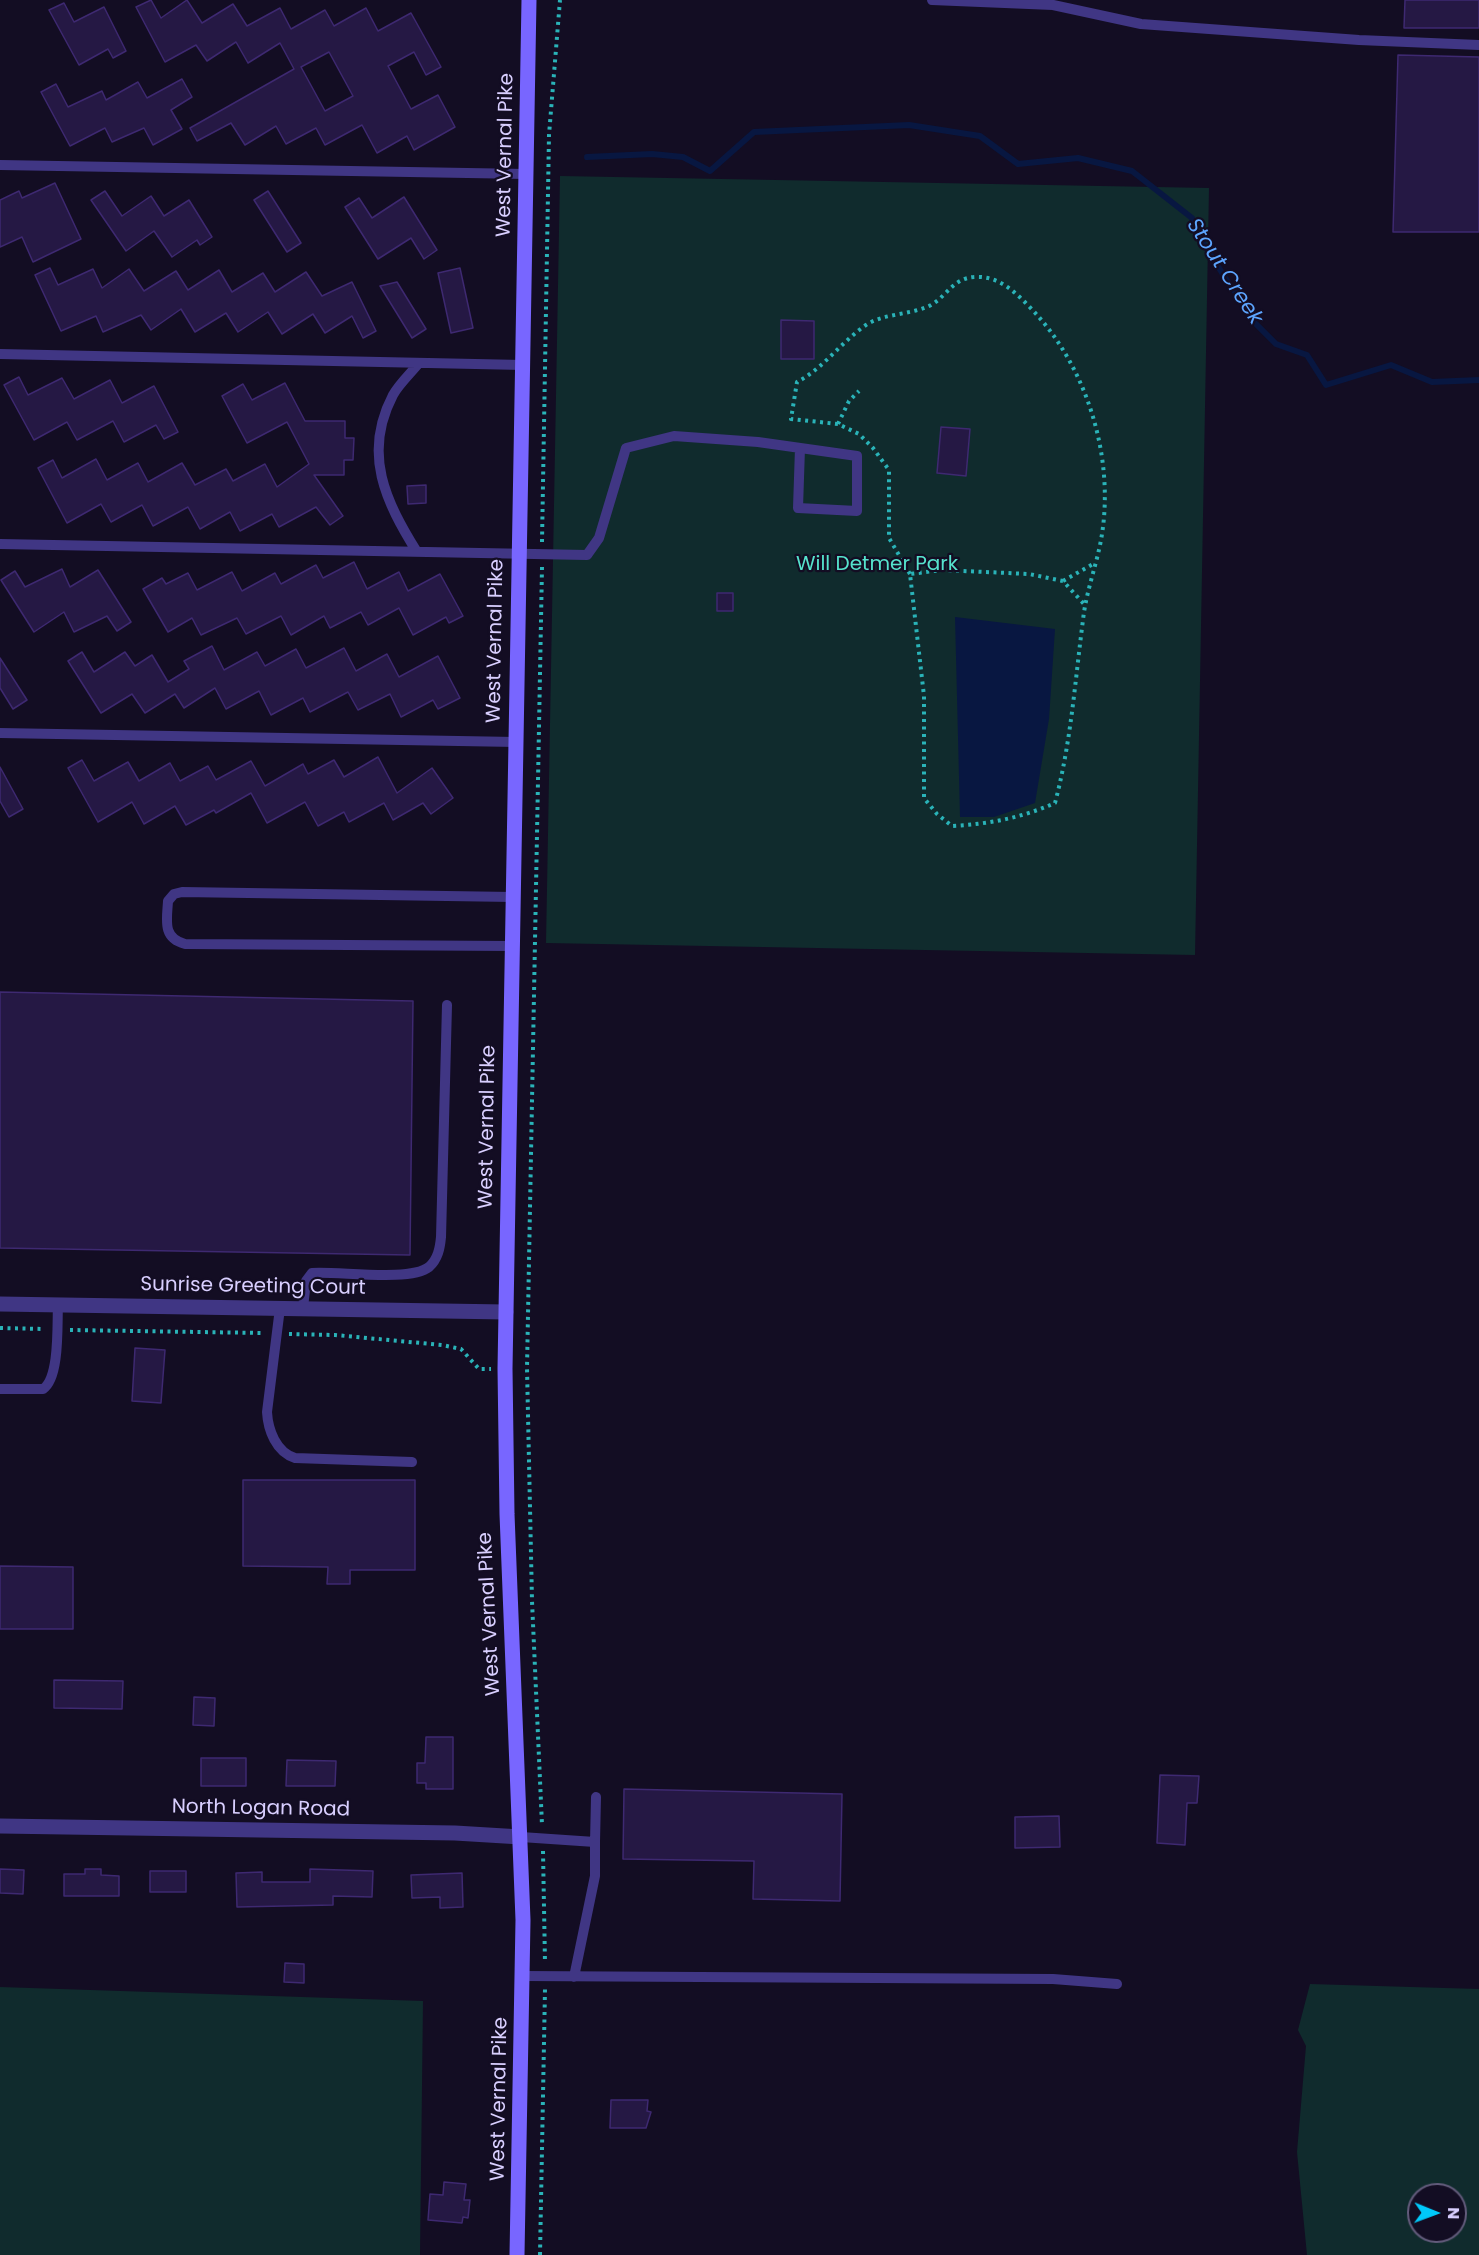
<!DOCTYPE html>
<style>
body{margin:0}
#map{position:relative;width:1479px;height:2255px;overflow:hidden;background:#130d23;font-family:Poppins,sans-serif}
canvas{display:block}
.north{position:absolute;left:1407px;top:2183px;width:60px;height:60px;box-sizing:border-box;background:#130d23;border:2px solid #625b7b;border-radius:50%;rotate:91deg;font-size:16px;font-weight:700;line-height:24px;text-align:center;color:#d9cfff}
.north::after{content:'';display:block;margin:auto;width:21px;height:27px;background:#00c9fa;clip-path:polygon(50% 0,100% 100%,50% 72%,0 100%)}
</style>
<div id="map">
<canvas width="1479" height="2255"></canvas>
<div class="north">N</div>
</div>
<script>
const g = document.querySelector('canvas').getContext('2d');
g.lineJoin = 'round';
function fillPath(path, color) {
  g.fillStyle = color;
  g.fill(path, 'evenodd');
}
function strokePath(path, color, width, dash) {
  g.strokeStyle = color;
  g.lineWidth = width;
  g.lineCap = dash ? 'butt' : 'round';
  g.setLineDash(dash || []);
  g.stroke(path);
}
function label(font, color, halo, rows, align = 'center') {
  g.font = font + ' Poppins,sans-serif';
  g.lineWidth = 4.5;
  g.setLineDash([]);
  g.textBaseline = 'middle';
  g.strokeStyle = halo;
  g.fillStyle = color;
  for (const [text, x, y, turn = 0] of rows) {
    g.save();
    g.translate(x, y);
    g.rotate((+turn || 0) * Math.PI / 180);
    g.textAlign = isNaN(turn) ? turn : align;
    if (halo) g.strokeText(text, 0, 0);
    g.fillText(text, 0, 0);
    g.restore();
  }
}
const green = new Path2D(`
 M560,176L1209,188L1195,955L546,943Z
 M1310,1984L1479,1989V2255H1307L1297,2152L1306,2046L1298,2030ZM1419,2195H1455V2231H1419Z
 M0,1987L423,2001L420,2255H0Z`);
const water = new Path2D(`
 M955,617L1055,629L1049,719L1035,803L994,817H960Z`);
const stream = new Path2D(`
 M587,157L652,154L683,157L710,171L754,132L909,125L980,136L1018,164L1078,158L1132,171L1192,218L1195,230L1231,287L1247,305L1249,317L1276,344L1307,355L1326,385L1391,365L1432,382L1479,380`);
const building = new Path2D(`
 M151,0L161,18L187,0L202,23L233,4L247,26L280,8L291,29L325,10L334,26L366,8L378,31L411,13L441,67L426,75L414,52L388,66L411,109L438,95L455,127L414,150L407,136L377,153L362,125L325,145L316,128L286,144L276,126L245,145L231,123L197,141L190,128L294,69L280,43L248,63L236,42L207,61L196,45L165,62L136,7ZM329,52L353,96L325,111L301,67Z
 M1405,0H1479V28H1404Z
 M64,3L74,22L104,7L126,51L113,58L108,49L79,65L49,10Z
 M1398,55L1479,57V232H1393Z
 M182,79L192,97L171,110L182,129L153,145L144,128L112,142L105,128L70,146L41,92L56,84L68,107L102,91L106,100L138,82L147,98Z
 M55,183L81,239L33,262L22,237L0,247V200L19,191L22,198Z
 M105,191L122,216L151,196L164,216L189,200L212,237L200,245L197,240L172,257L154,231L126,251L91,200Z
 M268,191L301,243L287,252L254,200Z
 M404,197L437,250L424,259L411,238L378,259L345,207L359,198L372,218Z
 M50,268L58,285L93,269L102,288L129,269L144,291L176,271L188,290L219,270L232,292L263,273L275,292L306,272L322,296L352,282L376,331L363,338L352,316L325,333L313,314L282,334L268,312L238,332L226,313L195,332L181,309L151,330L141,315L103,332L96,316L61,331L35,275Z
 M460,268L473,328L451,333L438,273Z
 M397,282L426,329L412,338L380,286Z
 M781,320L814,321V359H781Z
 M19,377L28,395L62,378L74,399L110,380L122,403L154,386L178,432L164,439L156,425L124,442L113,421L77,440L67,422L34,440L4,385Z
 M285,383L305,421H345V438H354L353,460H344V475H314L343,516L330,525L316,507L279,527L272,514L240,531L230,512L200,529L188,507L153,526L142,505L111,522L101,504L67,523L38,468L53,460L62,478L96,459L107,480L138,463L148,482L182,463L195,485L226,469L233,481L265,464L277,487L309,464L287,422L247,443L222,396L243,384L252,400Z
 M941,427L970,429L966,476L937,473Z
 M426,485V503L408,504L407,486Z
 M354,562L367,589L399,572L408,591L440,574L463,616L449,623L446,617L413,635L399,608L368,625L361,612L330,628L324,616L291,635L281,616L246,634L237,618L201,635L192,618L168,632L143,589L162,578L166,584L188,573L197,590L232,572L242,591L275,573L281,584L316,565L323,578Z
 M62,569L70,587L98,570L131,622L117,631L107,616L74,632L64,612L34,632L1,580L15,571L25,587Z
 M717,593H733V611H717Z
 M212,646L224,670L257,652L265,666L296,649L306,668L344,648L356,671L387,654L399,677L438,656L460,698L438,709L433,700L401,717L390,694L358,710L348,692L310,712L303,698L271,715L259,691L226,709L215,688L184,708L175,694L145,713L132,694L101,713L68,661L82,652L94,672L125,652L135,666L152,655L168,682L189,669L184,661Z
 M0,658L27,700L13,709L0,688Z
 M378,757L397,793L432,768L453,798L431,814L423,803L393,820L384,803L349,822L344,812L318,826L305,802L267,823L251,793L216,813L214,810L186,825L175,806L144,824L132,802L98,822L68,768L82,760L94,781L128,762L139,781L170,763L180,781L208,766L216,780L251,761L265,786L303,764L308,774L334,760L344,777Z
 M0,767L23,809L9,817L0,801Z
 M0,992L413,1001L410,1255L0,1248Z
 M135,1348L165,1350L161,1403L132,1401Z
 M243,1480H415V1570H350V1584H327L328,1567L243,1566Z
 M0,1566L73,1567V1629H0Z
 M54,1680L123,1681L122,1709L54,1708Z
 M194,1697L215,1698L214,1726L193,1725Z
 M426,1737H453V1789H426V1783H417V1763H425Z
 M201,1758H246V1786H201Z
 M287,1760L336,1761L335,1786H286Z
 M1160,1775L1199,1776L1197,1803H1187L1185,1845L1157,1843Z
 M624,1789L842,1794L840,1901L753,1899L754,1861L623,1859Z
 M1059,1816L1060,1847L1015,1848V1817Z
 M0,1869L24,1870L23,1894L0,1893Z
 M85,1869H101V1875L119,1876V1896H64V1874H85Z
 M310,1869L373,1871L372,1897L333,1896V1905L237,1907L236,1873L262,1872V1882H310Z
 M150,1871H186V1892H150Z
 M462,1873L463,1907L440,1908V1897L412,1898L411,1875Z
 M285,1963L304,1964V1983L284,1982Z
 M611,2100H648L647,2111L651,2112L646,2128H610Z
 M444,2182L466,2184L464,2200H470L468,2218L463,2217L462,2223L428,2220L430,2194L443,2195Z`);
const path = new Path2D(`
 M838,424L849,401L859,391
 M542,542L549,135L560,0
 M542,567L527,1368L532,1601L542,1825
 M910,574L889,538V470L873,448L859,434L838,424L791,419L797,382C824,368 841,342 866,325C884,313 912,315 931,305C948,295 953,278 975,277C1002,275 1022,299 1038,316C1090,375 1115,463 1101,540C1096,567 1086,592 1083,620C1075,681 1071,743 1055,803C1021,818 989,824 952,826L937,814L924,798V696L910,574L942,570L1029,574L1063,581L1085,605
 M1063,581L1093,564
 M0,1328L44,1329
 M70,1330L263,1333
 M289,1334L335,1335L442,1345L461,1349L479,1369H491
 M543,1851L545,1963
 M540,2255L545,1989`);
const service = new Path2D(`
 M932,0L1053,5L1141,24L1359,40L1479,45
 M0,165L526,174
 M0,354L523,365
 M0,544L587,555L599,538L626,448L674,436L758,442L857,456V511L798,508L800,448
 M417,552C386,502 362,454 393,395C399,384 411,373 419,363
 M0,733L516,742
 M512,946L185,944C162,938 167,920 168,901L174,894L182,892L513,897
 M280,1308L267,1412C268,1430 276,1452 295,1458L412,1462
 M303,1308L306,1281L312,1273C339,1271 410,1282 429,1267C438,1259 440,1248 441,1237L447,1005
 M0,1389H43C60,1378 57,1324 58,1304
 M521,1837L595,1842V1876L574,1977
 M595,1842L596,1797
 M523,1976L1053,1979L1117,1984`);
const minor = new Path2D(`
 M0,1826L455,1833L521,1837`);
const tertiary = new Path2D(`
 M0,1304L506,1312`);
const secondary = new Path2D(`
 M517,2255L523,1920L507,1514L505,1368L529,0`);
const streetNames = [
 ["West Vernal Pike",506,155,-89],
 ["West Vernal Pike",496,641,-89],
 ["West Vernal Pike",488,1127,-89],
 ["Sunrise Greeting Court",253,1287,1],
 ["West Vernal Pike",490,1614,-93],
 ["North Logan Road",261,1809,1],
 ["West Vernal Pike",500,2099,-89]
];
const parkNames = [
 ["Will Detmer Park",877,565]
];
const waterNames = [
 ["Stout Creek",1224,272,57]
];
fillPath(green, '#102b2d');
fillPath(water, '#081741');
strokePath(stream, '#081741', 6);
fillPath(building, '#251844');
strokePath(building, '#3e2971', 1.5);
strokePath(path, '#2ab3b8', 4, [3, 4.5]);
strokePath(service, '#403684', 10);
strokePath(minor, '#403684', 15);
strokePath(tertiary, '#403684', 15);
strokePath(secondary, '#7866ff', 15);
label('20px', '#d9cfff', '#130d23', streetNames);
label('20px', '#56e3cd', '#130d23', parkNames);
label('italic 21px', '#5da5ff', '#130d23', waterNames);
</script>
